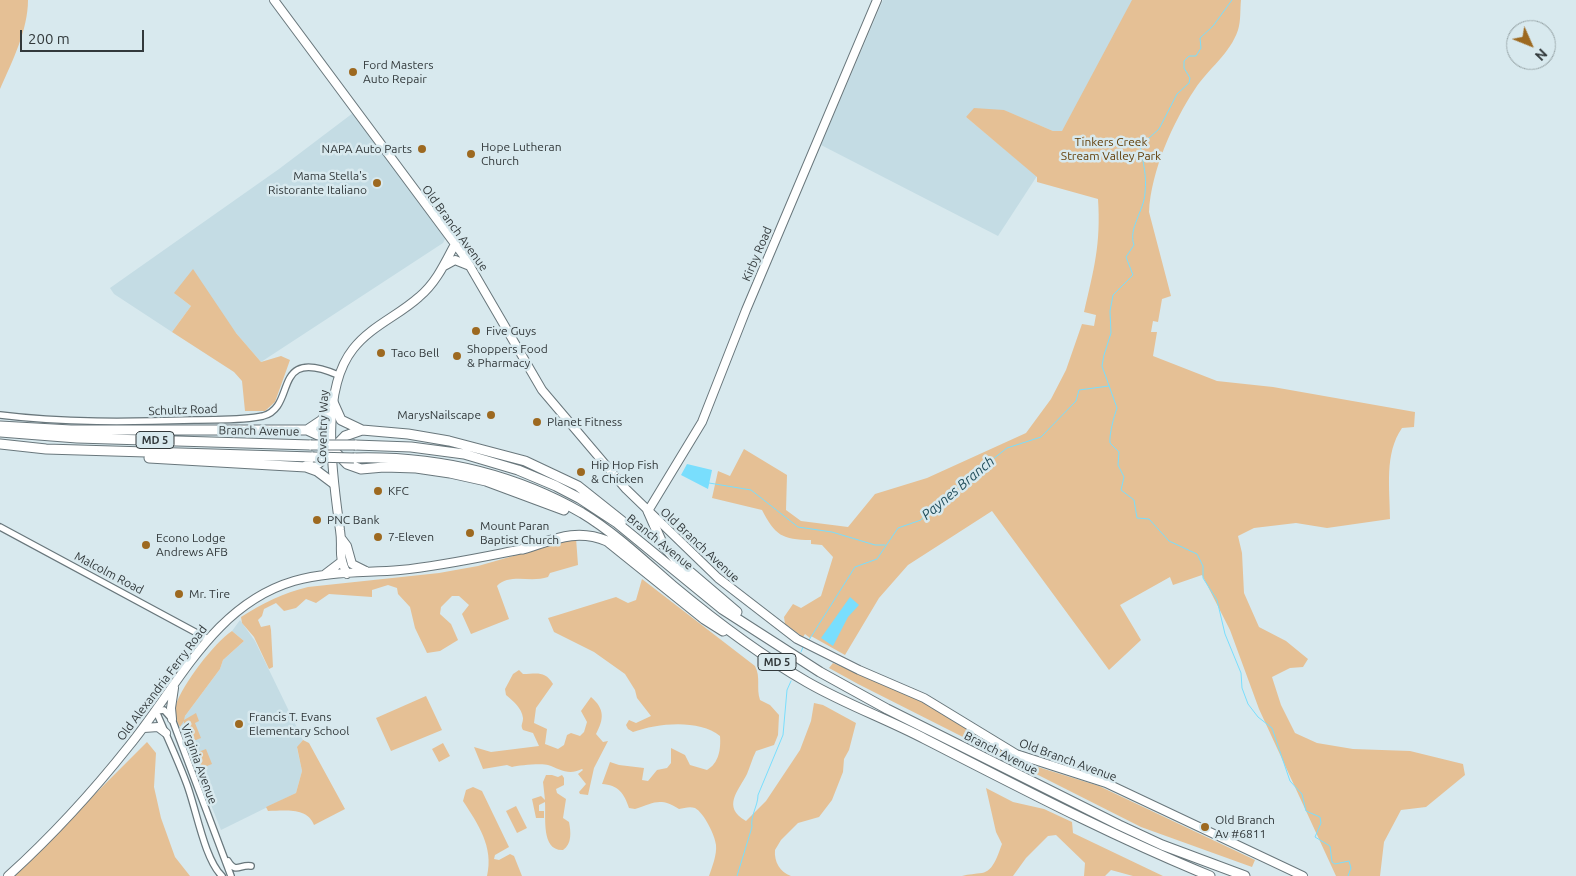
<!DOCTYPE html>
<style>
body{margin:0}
#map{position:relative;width:1576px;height:876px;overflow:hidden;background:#d8e9ee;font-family:Ubuntu,sans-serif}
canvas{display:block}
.north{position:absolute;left:1506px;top:20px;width:50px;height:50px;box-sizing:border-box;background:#d8e9ee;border:1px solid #96a3a6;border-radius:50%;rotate:134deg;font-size:14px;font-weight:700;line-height:20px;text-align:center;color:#32393b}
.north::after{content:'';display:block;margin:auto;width:18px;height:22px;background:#9d6920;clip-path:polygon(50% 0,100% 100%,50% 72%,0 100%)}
.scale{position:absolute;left:20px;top:30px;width:124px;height:22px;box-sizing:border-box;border:2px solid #32393b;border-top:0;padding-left:6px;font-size:15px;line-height:18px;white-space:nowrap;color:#32393b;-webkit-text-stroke:4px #d8e9ee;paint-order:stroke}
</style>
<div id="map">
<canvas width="1576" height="876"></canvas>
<div class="north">N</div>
<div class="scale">200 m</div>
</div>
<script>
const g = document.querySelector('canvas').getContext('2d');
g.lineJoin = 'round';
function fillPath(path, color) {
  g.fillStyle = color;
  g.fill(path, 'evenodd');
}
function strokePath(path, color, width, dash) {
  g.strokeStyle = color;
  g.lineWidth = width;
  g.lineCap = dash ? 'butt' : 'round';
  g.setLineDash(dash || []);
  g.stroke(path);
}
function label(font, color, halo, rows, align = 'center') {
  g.font = font + ' Ubuntu,sans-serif';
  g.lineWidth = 5;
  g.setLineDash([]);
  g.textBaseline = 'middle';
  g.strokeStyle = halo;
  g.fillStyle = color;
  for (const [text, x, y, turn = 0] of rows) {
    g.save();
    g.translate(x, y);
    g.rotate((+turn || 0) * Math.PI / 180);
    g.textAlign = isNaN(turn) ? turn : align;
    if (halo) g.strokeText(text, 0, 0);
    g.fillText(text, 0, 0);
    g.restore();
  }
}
const built = new Path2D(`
 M883,0H1175L1069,131H1053L1003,110L966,117L1037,176L998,236L821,145Z
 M353,113L445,239L443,243L261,362L236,333L174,293L191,306L172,332L114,294L110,288L279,169Z
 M240,620L255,641L303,740L297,748L302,771L296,793L221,830L180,727L185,716L220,669L223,660L244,641L232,631Z`);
const green = new Path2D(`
 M0,0H28C28,30 12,62 0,89Z
 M1132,0H1241C1240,9 1241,21 1238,30C1230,54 1208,69 1195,89C1173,122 1151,171 1149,212L1171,296L1162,299L1158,322L1153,321L1151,332H1157L1153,356L1217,381L1273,387L1415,412L1414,427L1402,428C1384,454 1390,488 1390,519L1327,528L1296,523L1254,528L1238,536L1242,553L1244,593L1259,627L1286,641L1308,659L1303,667L1290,668L1272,677L1281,705L1295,733L1317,743L1353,749L1410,751L1463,764L1465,775L1426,807L1401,810L1384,842L1380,876H1336L1259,709L1230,630L1202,575L1173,585L1170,577L1120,605L1141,640L1109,670L992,511L908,565L879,598L845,655L811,636L810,638L805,634L803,637L785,624L784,617L793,604L801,608L821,596L833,557L822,545L811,544V540C782,540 775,535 762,510L712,498L718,471L730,476L744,449L787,475L786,510L801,521L848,527L875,494L927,478L1026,433L1051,399L1066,370L1082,324L1094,326L1096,315L1084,312C1094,269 1101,244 1098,199L1037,182V177L966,117L974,108L1004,110L1053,131H1062Z
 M193,269L236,333L261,362L281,356L290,360L275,402L265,411H245L242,381L234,372L172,332L191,306L174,293Z
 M576,538L578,565L550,573L548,577C531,583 509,573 497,586L509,619L471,634L462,614L469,605L459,596H452L441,607L440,614L451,624L458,640L440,651L427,653L415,628L410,607L398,594L397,588L388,585L372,590V597L329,594L316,603L306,599L296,608L284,611L276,603L264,609L262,616L258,620L261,627L270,625L271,630L273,667L269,669L254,637L242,623L241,617C263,603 283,593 308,587L439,573L478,566Z
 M642,579L755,666C761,677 756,688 760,700L770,705L779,715L778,735L774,745L756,751C752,759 750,767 747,774C739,790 721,807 746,821L766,801L800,750L811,721L814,703L823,705L856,723L849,750L844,759L843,772L832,800L819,817L798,823L781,840L775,850C774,862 780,872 791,876H709C712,867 717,855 716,845C715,835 704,813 695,808C690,806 684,808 679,809C660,797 654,803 635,809L629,808C624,793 618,785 602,784L610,762L619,765L644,768L642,780L648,781L657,770L667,768L671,763V748L685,755L690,765L707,770C719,763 721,749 720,736C699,719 658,723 633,732L628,729L626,725L629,720L636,723L651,716L637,698L635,690L625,674L594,652L554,632L548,618L558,615L616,597L628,603L636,600Z
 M232,631L244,641L223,660L220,669L185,716L184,720L196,713L199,721L195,723L201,738L191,742L185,727L192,723L184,726V721L180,727C176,721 174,712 176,705C182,685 214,643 232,631Z
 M833,663L923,702L1025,763L1099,786L1255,860L1252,867L1141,827L858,684L829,668Z
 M519,670L523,674C536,674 545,670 553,684L536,708L534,723L547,729L545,744L558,749L564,745L567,735L571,733L580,736L584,732L587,722L581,711L591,697C605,709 604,719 596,734L603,742L608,741L594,768L588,795L580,794L579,792L586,784L578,774L583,770L582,769C568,776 560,769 548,765C543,763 518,765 512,767L507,765L483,769L474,747L491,752L539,746L533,733L523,730C520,725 523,724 523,718C522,708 513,701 506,695L505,689L513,674Z
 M426,696L442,730L391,751L376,718Z
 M303,740L309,743L345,809L314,825C307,807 284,811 268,811L266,807L296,793L302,771L297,747Z
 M147,742L156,753L154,787L161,818L175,857L190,876H13Z
 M443,743L450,756L439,762L432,749Z
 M206,749L212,764L202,768L196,753Z
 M546,775H552L558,777L562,775L564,778V785L556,789L557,793L566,799L563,818L569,822C571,832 572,844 563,850C541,851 546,818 545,802L539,805V811H544V818H536L532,799L541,796L545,800L543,782Z
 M473,787L482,791L509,847L495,855L494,859L499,860L510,854L514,856L522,876H487C494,847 478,824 463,801L466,790Z
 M986,788L1013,802L1044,809L1072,822L1073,833L1163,876H1133L1111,870L1105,876H1084L1085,863L1056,835L1048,836L1026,858L1013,876H962C969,874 975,874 982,873C994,871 998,854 1002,844L996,832Z
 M516,806L527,828L517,833L506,811Z`);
const water = new Path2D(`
 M687,464L712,470L708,489L681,475Z
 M850,597L859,605L848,617L833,646L821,638Z`);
const stream = new Path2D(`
 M1232,0L1213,26L1200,38L1201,48L1196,56H1189L1184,61V68L1190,78L1189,83L1177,94L1159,129L1140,146C1143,162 1147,175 1145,193C1144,211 1128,228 1134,245L1126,257L1133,275L1113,295L1110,311L1111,333L1104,355L1102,366L1117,408C1114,416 1109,435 1110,443L1119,452L1118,465L1124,477L1121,490L1134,500L1137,518L1149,519L1169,541L1197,554L1203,566V578L1217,600L1225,634L1241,673L1242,688L1248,704L1258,717L1272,728L1290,781L1302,794L1306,811L1320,817L1321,823L1315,837L1330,846L1332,862L1335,864L1349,861L1351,868L1348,876
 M709,483L751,490L798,527L832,532L875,545H885
 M809,640L855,567L877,559L898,528L921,520L931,508L1007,448L1041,437L1076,401L1079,390L1109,386
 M801,652L803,647
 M737,876L752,827C750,816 758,806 758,795L783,735L787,690L791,681`);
const minor = new Path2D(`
 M0,415C64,423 130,422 194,420C216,419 241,421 263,416C298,407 270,346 338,375
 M0,527L208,639
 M228,861C236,874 240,864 251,866
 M222,876C204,859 196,807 186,782C177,758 166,735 156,711L164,710L172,719L231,876`);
const major = new Path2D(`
 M274,0L464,256L542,390L626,489L718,578L797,639L859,670L924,698L1016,754L1106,783L1303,876
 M444,266L455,260L470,266
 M648,511L702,422L746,310L877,0
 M341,538L347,546L352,564L366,571
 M347,574C337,554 343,549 340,530C333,478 319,392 353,349C371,326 398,316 419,297C436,283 445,263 455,244
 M324,575L341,562
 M172,719L171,708L174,688
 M144,728L158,727L166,733
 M8,876C50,838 94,790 129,746C179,685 213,605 294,581C328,571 365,573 400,570C441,566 482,557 523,549`);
const highway = new Path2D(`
 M333,402L341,420L362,430L408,434L449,441L525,461L578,486L622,521
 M0,426L71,430H307L320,436L347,464L361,469L384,467L416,468L450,473L486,481L564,510
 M307,430L322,420L333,402
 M0,432L77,438L311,445
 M0,444L46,449L313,457
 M355,445L411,447L464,454L518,470L556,486L579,498L617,523L722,609L820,672L887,709L1119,825L1162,845L1245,876
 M149,458L306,467L317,471L333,483
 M354,458C435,456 512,473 582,513C615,533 644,561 673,586C715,621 760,655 807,682C845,704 887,719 925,739C1019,787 1112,836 1210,876
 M306,466L319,463L345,436L362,430
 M648,511L663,545L676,560L737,612
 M523,549C553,540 576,528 607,541L704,619L723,631`);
const highwayBridge = new Path2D(`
 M311,445H355
 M313,457L354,458`);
const markers = [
 [353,72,5,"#9d6920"],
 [422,149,5,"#9d6920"],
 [471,154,5,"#9d6920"],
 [377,183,5,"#9d6920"],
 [476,331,5,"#9d6920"],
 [381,353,5,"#9d6920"],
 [457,356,5,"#9d6920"],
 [491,415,5,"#9d6920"],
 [537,422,5,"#9d6920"],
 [581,472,5,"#9d6920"],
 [378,491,5,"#9d6920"],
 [317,520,5,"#9d6920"],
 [470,533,5,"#9d6920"],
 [378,537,5,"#9d6920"],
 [146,545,5,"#9d6920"],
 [179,594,5,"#9d6920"],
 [239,724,5,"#9d6920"],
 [1205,827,5,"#9d6920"]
];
const shields = [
 [155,440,38],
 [777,662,38]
];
const shieldNames = [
 ["MD 5",155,440],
 ["MD 5",777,662]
];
const poiNames = [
 ["Ford Masters",363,65],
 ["Auto Repair",363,79],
 ["Hope Lutheran",481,147],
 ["Church",481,161],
 ["NAPA Auto Parts",412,149,"right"],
 ["Mama Stella's",367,176,"right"],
 ["Ristorante Italiano",367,190,"right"],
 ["Five Guys",486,331],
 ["Shoppers Food",467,349],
 ["& Pharmacy",467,363],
 ["Taco Bell",391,353],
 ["MarysNailscape",481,415,"right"],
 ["Planet Fitness",547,422],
 ["Hip Hop Fish",591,465],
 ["& Chicken",591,479],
 ["KFC",388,491],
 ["PNC Bank",327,520],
 ["Mount Paran",480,526],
 ["Baptist Church",480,540],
 ["7-Eleven",388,537],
 ["Econo Lodge",156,538],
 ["Andrews AFB",156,552],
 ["Mr. Tire",189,594],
 ["Francis T. Evans",249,717],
 ["Elementary School",249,731],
 ["Old Branch",1215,820],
 ["Av #6811",1215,834]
];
const parkNames = [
 ["Tinkers Creek",1111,142],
 ["Stream Valley Park",1111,156]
];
const streetNames = [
 ["Old Branch Avenue",455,228,54],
 ["Kirby Road",757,254,-67],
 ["Schultz Road",183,410,-2],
 ["Coventry Way",323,427,-88],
 ["Branch Avenue",259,431,1],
 ["Branch Avenue",660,542,39],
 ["Old Branch Avenue",700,545,43],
 ["Malcolm Road",109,573,28],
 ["Old Alexandria Ferry Road",162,683,-53],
 ["Branch Avenue",1001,753,27],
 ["Old Branch Avenue",1068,760,20],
 ["Virginia Avenue",199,764,70]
];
const waterNames = [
 ["Paynes Branch",958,488,-40]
];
fillPath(built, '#c4dce4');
fillPath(green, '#e5c095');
fillPath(water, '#79defd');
strokePath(stream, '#79defd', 1);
strokePath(minor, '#69777c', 8);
strokePath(major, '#69777c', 10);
strokePath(highway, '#69777c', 11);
strokePath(minor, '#fff', 5.5);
strokePath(major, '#fff', 8);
strokePath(highway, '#fff', 9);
strokePath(highwayBridge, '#69777c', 11, []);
strokePath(highwayBridge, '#fff', 9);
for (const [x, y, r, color] of markers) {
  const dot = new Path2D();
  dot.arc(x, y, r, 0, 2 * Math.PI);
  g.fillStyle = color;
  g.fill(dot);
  strokePath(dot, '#d8e9ee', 2);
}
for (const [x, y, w] of shields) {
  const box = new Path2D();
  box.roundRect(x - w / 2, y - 8.5, w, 17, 4);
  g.fillStyle = '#d8e9ee';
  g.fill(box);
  strokePath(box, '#32393b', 1);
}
label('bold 11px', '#32393b', null, shieldNames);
label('12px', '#32393b', '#d8e9ee', poiNames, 'left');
label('12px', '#613e08', '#d8e9ee', parkNames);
label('12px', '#32393b', '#d8e9ee', streetNames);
label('italic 14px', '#224f5c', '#d8e9ee', waterNames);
</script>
